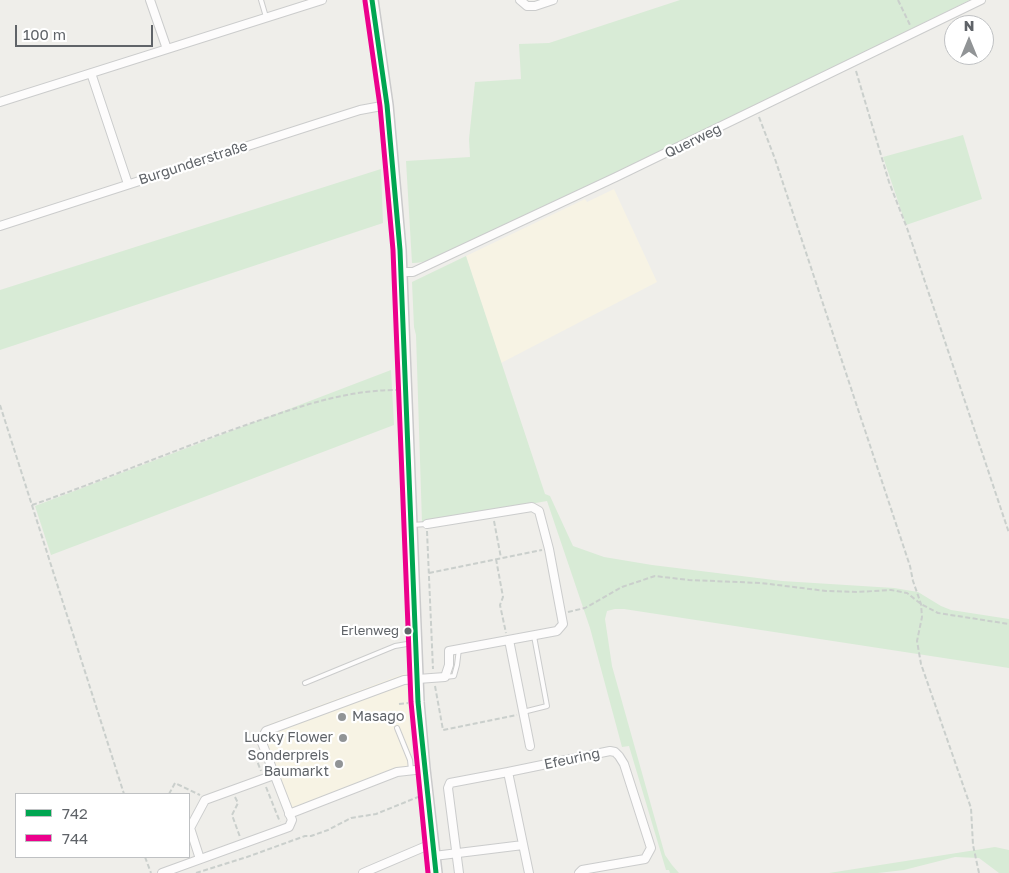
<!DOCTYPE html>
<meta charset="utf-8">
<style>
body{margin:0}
#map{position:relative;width:1009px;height:873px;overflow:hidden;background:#efeeea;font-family:"Golos Text",sans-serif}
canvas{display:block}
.legend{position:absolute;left:15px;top:793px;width:175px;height:65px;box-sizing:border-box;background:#fff;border:1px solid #bfc1c3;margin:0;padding:6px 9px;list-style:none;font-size:15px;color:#5f6368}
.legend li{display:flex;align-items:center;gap:10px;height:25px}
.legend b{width:25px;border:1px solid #bfc1c3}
.north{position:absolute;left:944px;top:15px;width:50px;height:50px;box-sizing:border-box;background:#fff;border:1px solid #bfc1c3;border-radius:50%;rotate:0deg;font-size:14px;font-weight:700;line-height:20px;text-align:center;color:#5f6368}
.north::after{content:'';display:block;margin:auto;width:18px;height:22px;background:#919496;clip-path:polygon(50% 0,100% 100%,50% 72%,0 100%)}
.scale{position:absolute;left:15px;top:25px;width:138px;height:22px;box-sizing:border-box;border:2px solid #5f6368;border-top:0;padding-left:6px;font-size:15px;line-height:18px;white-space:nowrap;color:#5f6368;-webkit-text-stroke:4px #fff;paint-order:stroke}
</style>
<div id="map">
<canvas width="1009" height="873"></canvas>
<ul class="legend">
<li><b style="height:6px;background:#00a651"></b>742</li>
<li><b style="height:6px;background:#ec008c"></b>744</li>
</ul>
<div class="north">N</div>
<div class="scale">100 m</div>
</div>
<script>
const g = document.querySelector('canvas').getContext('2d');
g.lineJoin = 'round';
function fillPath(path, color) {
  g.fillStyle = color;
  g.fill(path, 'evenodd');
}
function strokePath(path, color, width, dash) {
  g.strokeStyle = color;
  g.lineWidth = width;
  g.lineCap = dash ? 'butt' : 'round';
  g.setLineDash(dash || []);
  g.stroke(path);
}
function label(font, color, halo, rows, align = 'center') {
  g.font = font + ' "Golos Text",sans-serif';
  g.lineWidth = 4.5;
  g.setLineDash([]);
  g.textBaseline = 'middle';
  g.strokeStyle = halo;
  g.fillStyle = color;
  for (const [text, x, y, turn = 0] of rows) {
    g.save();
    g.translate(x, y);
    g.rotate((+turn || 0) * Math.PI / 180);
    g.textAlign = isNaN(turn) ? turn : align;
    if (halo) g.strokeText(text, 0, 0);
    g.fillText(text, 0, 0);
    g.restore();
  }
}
const commercial = new Path2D(`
 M614,189L657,282L501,363L466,256L585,199L587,202Z
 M406,673L413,769L290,812L264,740L268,732L267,725Z`);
const green = new Path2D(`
 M680,0H970L759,104V106L475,240C454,246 432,264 412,263L406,161L470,157L469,139L475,82L521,79L519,44L549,43Z
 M963,135L982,199L906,225L883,157Z
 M381,169L383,223L0,350V290Z
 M466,256L545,494L550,496L573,546L604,557L652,565L782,581L894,588L918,592L941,606L951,610L1009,619V668L624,609H615L607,611L605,619L612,666L665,855L672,865L679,873H670L669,870H666L629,746L622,747L590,628L547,501L422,523L416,335L414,327L412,282Z
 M391,370L394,425L51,555L35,506Z
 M995,847L1009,850V873H999L979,858L955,857L904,870L878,873H829Z`);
const path = new Path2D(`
 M898,0L910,25
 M856,71L889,182L907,228L1009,533
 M759,117L775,159L910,566L913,581L921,604L922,617L917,641L921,664L971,808L973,845L979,873
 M0,405L124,794
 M32,505C104,480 174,450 246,425C295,408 344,390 396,390
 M494,521L501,558
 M427,531L433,669
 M496,559L503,597L500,605L506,633
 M429,573L542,550
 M568,612L585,608L622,587L655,576L689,580L761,583L826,591L857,592L891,590L907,593L921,604L938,613L1009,624
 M435,686L443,730L517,715
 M399,704L408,703
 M255,756L261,771
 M266,787L280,822
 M169,794L175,783L200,795
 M235,797L238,803L232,815L240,837
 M145,857L151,873
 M196,873L247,857L305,836H311L328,830L351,818L376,814L418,797`);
const service = new Path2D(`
 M261,0L266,17
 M412,525L427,524
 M445,677L454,676L457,665L459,649
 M305,683L395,646L413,643
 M523,712L547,706L534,636
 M397,728L410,760L411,770`);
const minor = new Path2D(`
 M150,0L167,49
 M520,0L527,6H535L553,0
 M91,73L128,184
 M0,102L322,0
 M0,226L319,123L360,110L387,105
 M401,272H413L616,177L981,0
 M509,640L530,746
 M289,814L397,772L424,769
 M434,856L523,845
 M200,859L190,828L205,800L274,775
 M162,873L289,827L292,820L261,740L266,731L404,680L445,677L449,665V651L557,631L563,624L549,549L539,511L532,507L427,524
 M363,873L424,847L433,846
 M459,873L448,788L450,783L508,772
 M529,873L508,772L610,751L615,752L619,756L624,764L651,848L645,859L582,870L579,873`);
const secondary = new Path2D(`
 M372,0L387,105L400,250L418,702L424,769L436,873`);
const bus1 = new Path2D(`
 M372,0L387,105L400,250L418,702L436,873`);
const bus2 = new Path2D(`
 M365,1L380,106L393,250L411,702L428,873`);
const markers = [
 [408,631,4.5,"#5f6368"],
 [342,717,5,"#919496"],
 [343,738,5,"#919496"],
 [339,764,5,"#919496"]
];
const busNames = [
 ["Erlenweg",399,631]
];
const streetNames = [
 ["Querweg",693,141,-26],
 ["Burgunderstraße",193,163,-18],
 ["Efeuring",572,759,-12]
];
const poiNames = [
 ["Masago",352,717,"left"],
 ["Lucky Flower",333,738],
 ["Sonderpreis",329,756],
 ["Baumarkt",329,772]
];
fillPath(commercial, '#f7f3e4');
fillPath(green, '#d8ebd6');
strokePath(service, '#cbcccc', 6);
strokePath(minor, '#cbcccc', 10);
strokePath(secondary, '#cacacb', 14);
strokePath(path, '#cacfcc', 2, [5, 2.5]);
strokePath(service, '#fdfcfc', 4);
strokePath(minor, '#fdfcfc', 8);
strokePath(secondary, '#fdfcfc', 11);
strokePath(bus1, '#00a651', 5);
strokePath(bus2, '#ec008c', 5);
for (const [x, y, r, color] of markers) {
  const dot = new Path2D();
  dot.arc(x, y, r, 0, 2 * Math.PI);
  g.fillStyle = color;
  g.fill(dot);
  strokePath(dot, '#fff', 2);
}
label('13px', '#5f6368', '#fff', busNames, 'right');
label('14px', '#5f6368', '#fff', streetNames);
label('14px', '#5f6368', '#fff', poiNames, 'right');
</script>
